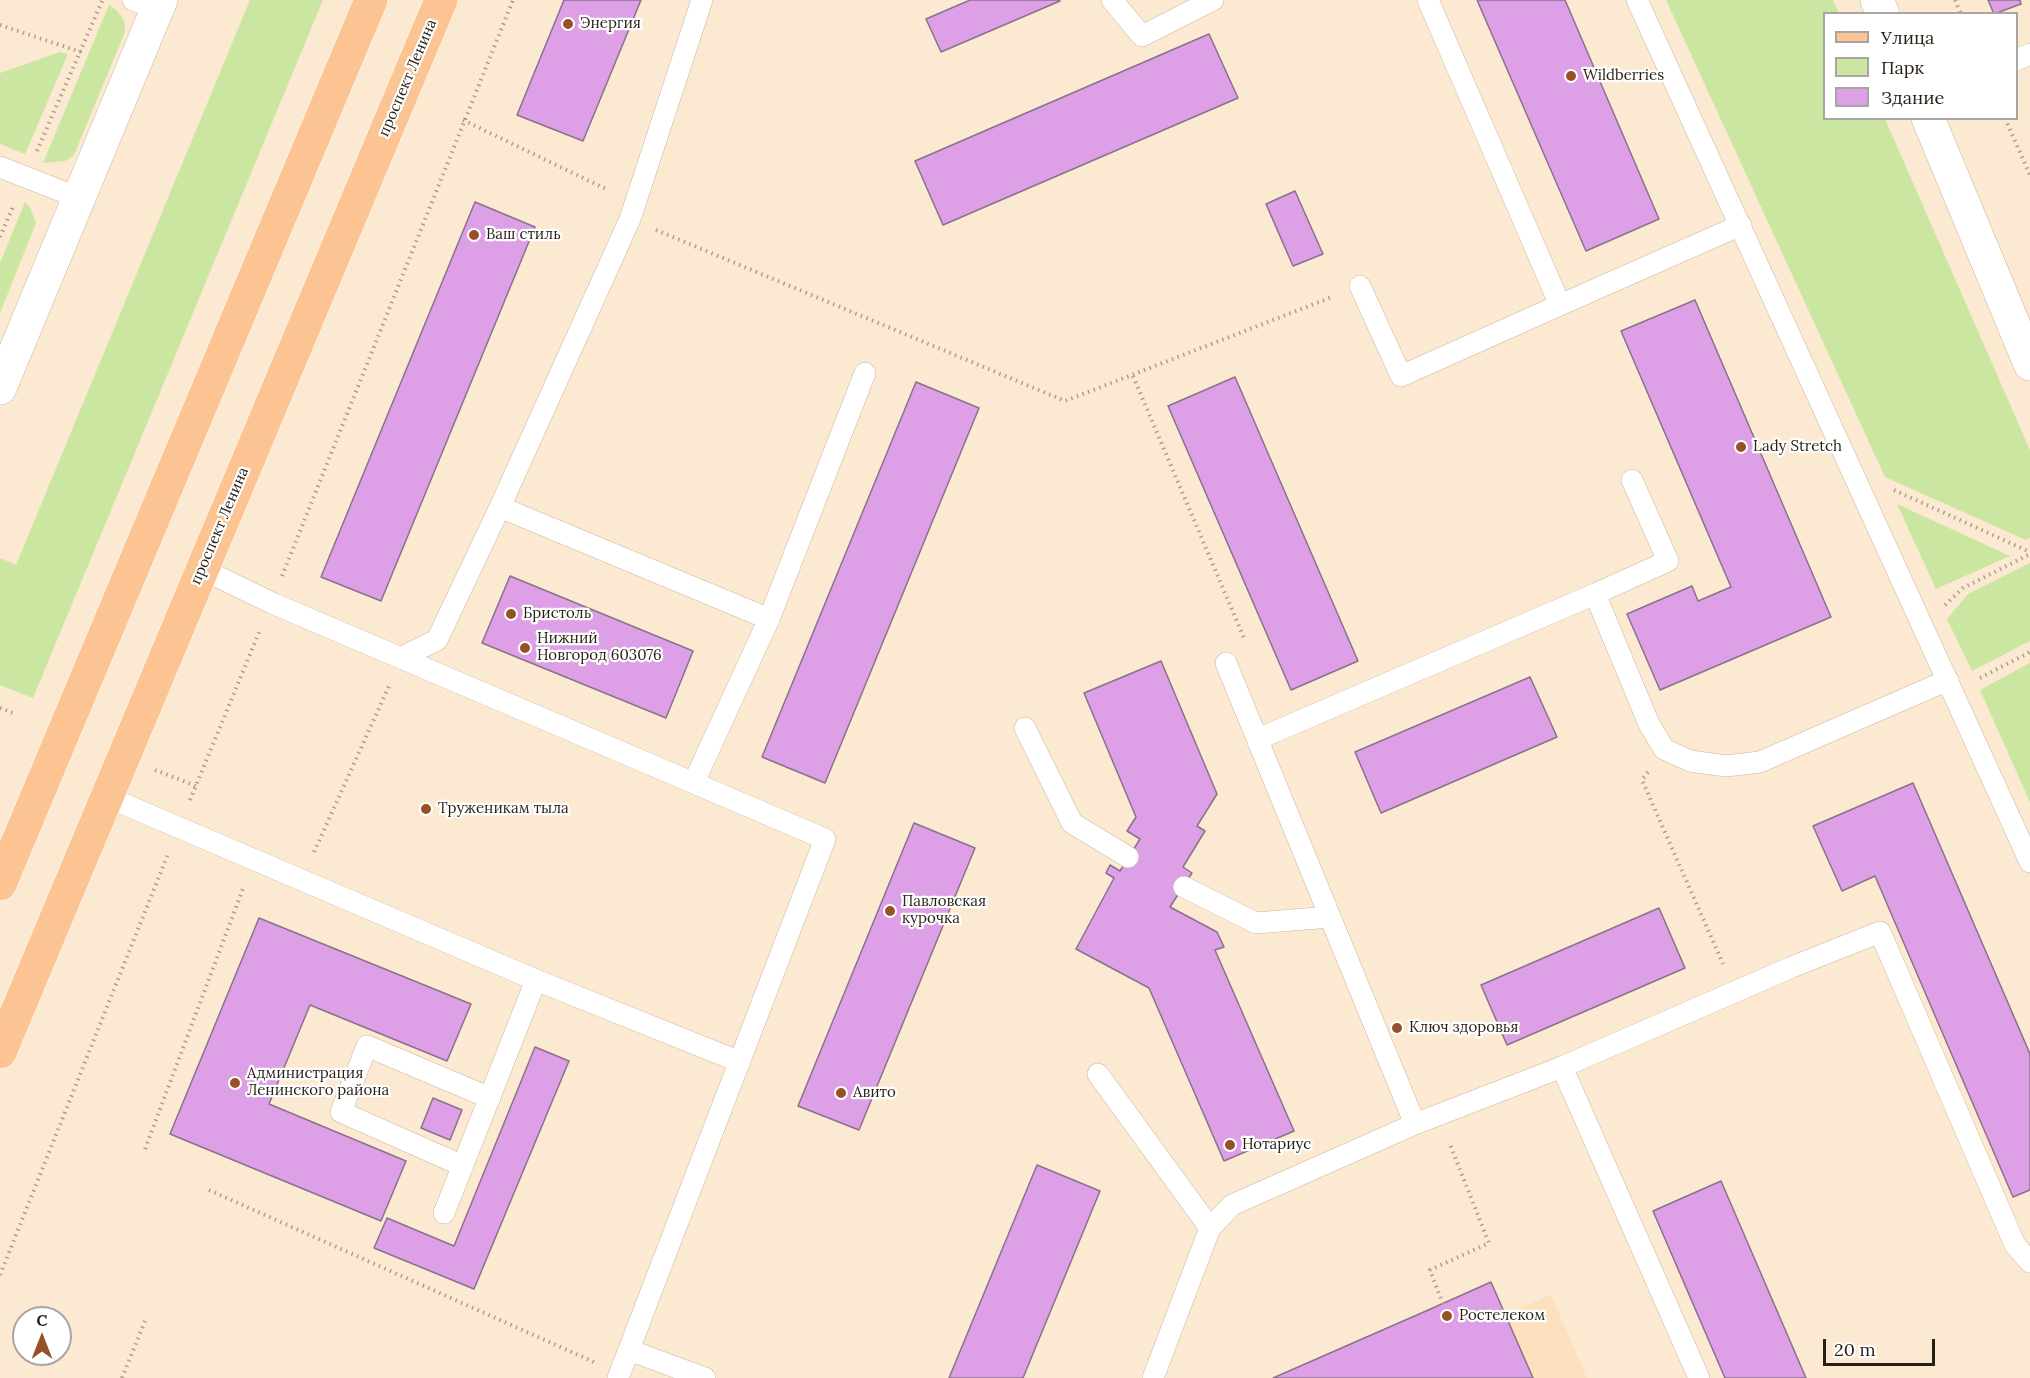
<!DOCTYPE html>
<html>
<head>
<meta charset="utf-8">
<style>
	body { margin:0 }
	#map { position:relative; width:2030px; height:1378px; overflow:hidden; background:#fce9d2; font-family:Lora,serif }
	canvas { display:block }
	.legend { position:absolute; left:1823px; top:12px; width:195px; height:108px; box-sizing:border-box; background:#fff; border:2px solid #a9a5a1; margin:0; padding:8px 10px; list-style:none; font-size:18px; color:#281f15 }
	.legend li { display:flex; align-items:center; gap:12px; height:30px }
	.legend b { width:30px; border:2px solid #a9a5a1 }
	.north { position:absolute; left:12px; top:1306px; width:60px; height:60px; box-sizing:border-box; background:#fff; border:2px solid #a9a5a1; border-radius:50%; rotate:0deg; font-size:16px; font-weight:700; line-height:24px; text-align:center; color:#281f15 }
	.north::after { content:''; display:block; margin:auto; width:21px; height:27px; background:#965126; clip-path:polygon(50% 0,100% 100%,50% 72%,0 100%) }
	.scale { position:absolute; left:1823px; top:1339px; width:112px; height:27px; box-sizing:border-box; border:3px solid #281f15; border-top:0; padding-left:8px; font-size:18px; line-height:21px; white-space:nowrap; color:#281f15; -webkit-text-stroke:4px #fff; paint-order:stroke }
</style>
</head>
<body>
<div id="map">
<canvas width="2030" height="1378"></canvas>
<ul class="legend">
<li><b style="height:8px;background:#fbc492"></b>Улица</li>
<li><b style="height:16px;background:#cae6a0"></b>Парк</li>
<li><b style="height:16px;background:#dda0e6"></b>Здание</li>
</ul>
<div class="north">С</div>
<div class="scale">20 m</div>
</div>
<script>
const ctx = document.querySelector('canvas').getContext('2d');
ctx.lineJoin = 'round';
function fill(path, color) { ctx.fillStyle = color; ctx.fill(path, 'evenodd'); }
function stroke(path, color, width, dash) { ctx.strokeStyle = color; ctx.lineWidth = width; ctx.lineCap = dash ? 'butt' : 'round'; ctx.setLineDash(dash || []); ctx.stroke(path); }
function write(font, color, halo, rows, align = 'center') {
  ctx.font = font + ' Lora,serif'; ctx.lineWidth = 4.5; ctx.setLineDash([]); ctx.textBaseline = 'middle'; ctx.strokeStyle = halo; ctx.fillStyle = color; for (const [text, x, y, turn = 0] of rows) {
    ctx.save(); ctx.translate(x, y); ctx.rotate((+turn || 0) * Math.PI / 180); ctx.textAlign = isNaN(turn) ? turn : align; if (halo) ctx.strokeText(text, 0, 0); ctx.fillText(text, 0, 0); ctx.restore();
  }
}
fill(new Path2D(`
	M1491,1282l14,32 46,-19 36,83h-314z`), '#fde0bd');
fill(new Path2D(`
	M250,0h73l-290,698 -33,-13v-127l16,7z
	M1666,0h167l6,13 -15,1v104l61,1 145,331v88l-4,2 -141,-63z
	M109,5c11,7 17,14 16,27l-51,123 -9,6 -22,2z
	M60,52l8,2 -43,100 -25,-10v-71z
	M25,202l5,5 6,16 -36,90v-50z
	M1897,504l113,52 -74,33z
	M2030,563v78l-58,30 -25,-52 21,-25z
	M2030,663v139l-50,-112z`), '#cae6a0');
const building = new Path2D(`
	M564,0h77l-58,141 -66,-26z
	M970,0h89l1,1 -119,51 -15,-33z
	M1477,0h88l94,219 -73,32z
	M1988,0h32l1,4 -27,10z
	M1209,34l29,64 -295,127 -28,-64z
	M1295,191l28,63 -30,12 -27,-62z
	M475,202l60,25 -154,374 -60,-24z
	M1695,300l136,317 -171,73 -33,-76 65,-28 6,15 33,-14 -110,-256z
	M1235,377l123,284 -67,29 -123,-284z
	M916,382l63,26 -154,375 -63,-26z
	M510,576l183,75 -27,67 -184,-75z
	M1161,661l56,133 -20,32 8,5 -22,36 9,6 -22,34 47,25 7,15 -9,3 79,181 -70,30 -75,-173 -73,-39 38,-71 -8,-5 4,-8 10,6 20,-32 -13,-8 9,-14 -52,-124z
	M1530,677l27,60 -176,76 -26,-61z
	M1913,783l117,271v136l-17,7 -138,-321 -33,15 -29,-65z
	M914,823l61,25 -116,282 -61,-24z
	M1659,908l26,60 -178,77 -26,-60z
	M259,918l212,86 -24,57 -137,-56 -41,99 137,57 -25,60 -211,-87z
	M535,1047l34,14 -95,228 -100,-41 13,-30 67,28z
	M433,1098l29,12 -12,30 -29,-12z
	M1037,1165l63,26 -77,187h-74z
	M1721,1181l85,197h-81l-72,-167z
	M1491,1282l42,96h-260l153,-67z`);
fill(building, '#dda0e6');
stroke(building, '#88728b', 1.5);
const service = new Path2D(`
	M133,0l25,9
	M1112,0l30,36 71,-36
	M1428,0l132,305 181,-80
	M1637,0l393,862
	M2016,60l14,-6
	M0,167l79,31
	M1360,286l41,90 159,-71
	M1632,480l36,81 -73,33 54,130 15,25 26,12 36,5 34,-4 188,-82
	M202,569l70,34 553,236 -207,539
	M769,619l96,-246
	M402,657l35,-17 63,-133
	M1226,663l189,461
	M1025,728l47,95 56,34
	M1258,739l337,-145
	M694,782l75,-163 -269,-112 130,-288 72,-219
	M105,796l431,184 204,82
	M1184,887l72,36 74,-6
	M1562,1067l230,-100 88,-35 135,313 15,17
	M1098,1074l112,154
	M463,1166l-122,-54 26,-66 123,52
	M444,1213l92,-233
	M629,1350l76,28
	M1153,1378l57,-150 22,-23 183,-81 147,-57 137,311`);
const minor = new Path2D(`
	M0,388l161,-388`);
const tertiary = new Path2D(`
	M1877,0l6,14
	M1928,118l102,246`);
const primary = new Path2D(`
	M0,884l371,-884
	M0,1052l441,-1052`);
stroke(service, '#ccb69a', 22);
stroke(minor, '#ccb69a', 34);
stroke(tertiary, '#ccb69a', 34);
stroke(primary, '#fff', 34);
stroke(new Path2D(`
	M1955,0l6,14
	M0,25l81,27
	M2005,118l25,57
	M463,120l145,70
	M37,151l65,-150
	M656,230l409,171 267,-104
	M0,237l14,-33
	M1133,376l111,262
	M1894,490l136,62
	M282,576l231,-576
	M1945,605l18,-17 67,-34
	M1980,678l50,-26
	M0,708l13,5
	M155,770l41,16
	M1648,772l-6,8 81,184
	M190,800l70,-170
	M314,852l76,-168
	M145,1149l99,-263
	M209,1190l385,172
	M0,1275l168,-421
	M1443,1304l-13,-34 59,-27 -40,-101
	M122,1378l23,-57`), '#ae9e8c', 4, [1.5, 4.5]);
stroke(service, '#fff', 21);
stroke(minor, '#fff', 33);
stroke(tertiary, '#fff', 33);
stroke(primary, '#fbc492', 33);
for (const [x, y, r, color] of [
	[568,24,6,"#965126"],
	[1571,76,6,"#965126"],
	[474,235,6,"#965126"],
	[1741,447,6,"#965126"],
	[511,614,6,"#965126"],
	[525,648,6,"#965126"],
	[426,809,6,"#965126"],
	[890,911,6,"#965126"],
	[1397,1028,6,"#965126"],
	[235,1083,6,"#965126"],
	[841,1093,6,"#965126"],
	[1230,1145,6,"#965126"],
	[1447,1316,6,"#965126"]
]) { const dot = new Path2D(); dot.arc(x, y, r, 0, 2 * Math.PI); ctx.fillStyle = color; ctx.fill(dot); stroke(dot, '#fff', 2); }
write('15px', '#281f15', '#fff', [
	["Энергия",580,24],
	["Wildberries",1583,76],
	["Ваш стиль",486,235],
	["Lady Stretch",1753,447],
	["Бристоль",523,614],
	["Нижний",537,639],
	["Новгород 603076",537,656],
	["Труженикам тыла",438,809],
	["Павловская",902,902],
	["курочка",902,919],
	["Ключ здоровья",1409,1028],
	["Администрация",247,1074],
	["Ленинского района",247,1091],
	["Авито",853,1093],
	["Нотариус",1242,1145],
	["Ростелеком",1459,1316]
], 'left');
write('15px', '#281f15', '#fff', [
	["проспект Ленина",408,78,-67],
	["проспект Ленина",220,526,-67]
]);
</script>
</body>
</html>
